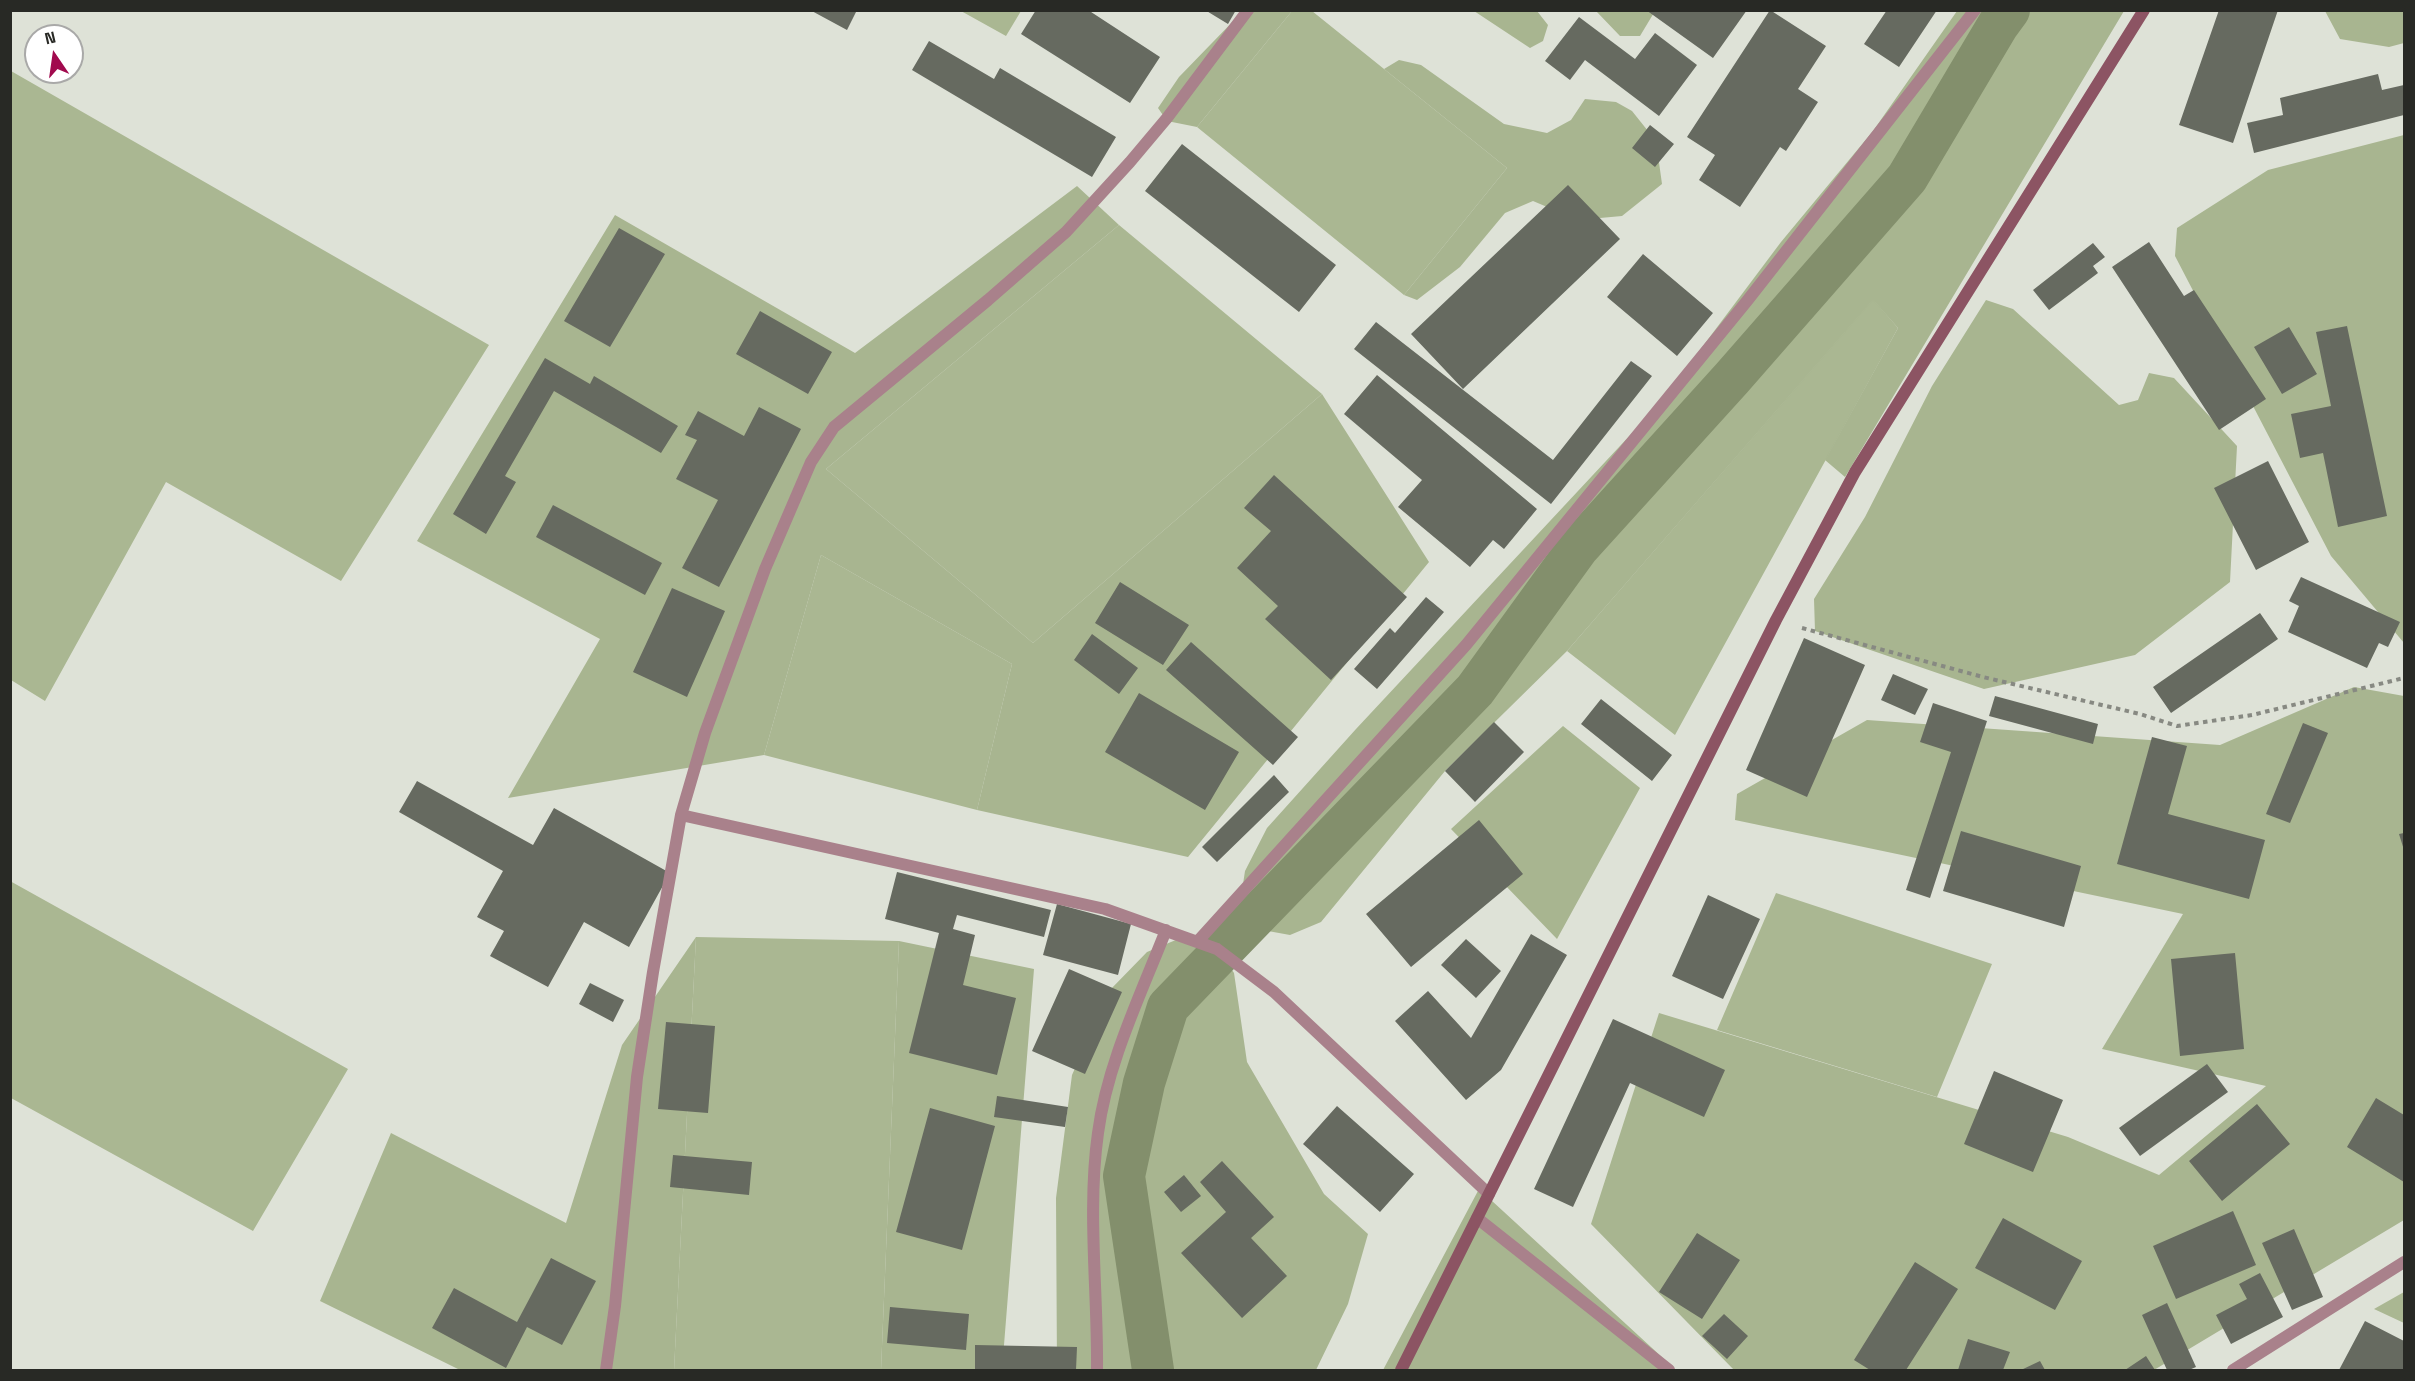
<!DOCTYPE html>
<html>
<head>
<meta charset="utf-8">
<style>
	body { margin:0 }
	#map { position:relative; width:2415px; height:1381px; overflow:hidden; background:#dee2d7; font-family:"Space Grotesk",sans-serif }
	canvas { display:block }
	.frame { position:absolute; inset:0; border:12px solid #282925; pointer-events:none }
	.north { position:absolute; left:24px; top:24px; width:60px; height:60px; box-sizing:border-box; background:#fff; border:2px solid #a9a9a8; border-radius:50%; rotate:347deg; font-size:16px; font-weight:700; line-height:24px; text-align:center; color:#282925 }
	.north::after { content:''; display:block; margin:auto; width:21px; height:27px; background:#a10a4e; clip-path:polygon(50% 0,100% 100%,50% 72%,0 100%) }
</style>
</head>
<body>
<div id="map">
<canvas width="2415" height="1381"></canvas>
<div class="frame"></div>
<div class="north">N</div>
</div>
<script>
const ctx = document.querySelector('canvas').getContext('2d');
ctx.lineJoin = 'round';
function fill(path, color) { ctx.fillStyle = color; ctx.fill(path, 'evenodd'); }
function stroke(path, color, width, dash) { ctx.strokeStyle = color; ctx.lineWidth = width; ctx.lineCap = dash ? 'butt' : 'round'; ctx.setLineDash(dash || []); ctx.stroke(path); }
fill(new Path2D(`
	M961,11h60l-15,25z
	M1292,11h20l195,157 -103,127 -207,-168z
	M11,71l478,274 -148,236 -175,-99 -121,219 -34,-21z
	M1119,225l203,169 -289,249 -207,-174z
	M1873,299l25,29 -223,407 -108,-84z
	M821,555l191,109 -35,146 -213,-55z
	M10,881l338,188 -95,162 -242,-133z
	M1776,893l216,71 -55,133 -220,-67z
	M696,937l203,4 -18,429h-207z
	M2404,1292v31l-30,-14z`), '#aab792');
fill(new Path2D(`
	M1243,11h49l-95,116 -30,-6 -9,-13 21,-31z
	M1474,11h63l11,14 -5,16 -13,7z
	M1596,11h59l-15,25h-20z
	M1957,11h167l-279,466 -20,-17 73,-132 -25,-28 -306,351 -122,120 -124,151 -31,13 -22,-4 -13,-6 -15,-21 5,-33 22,-43 89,-99 305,-327 120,-160 92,-111z
	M2325,11h79v32l-15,4 -49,-8z
	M1399,60l22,5 83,59 43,9 24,-13 14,-21 31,3 16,9 24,30 6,43 -40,32 -44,4 -45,-19 -28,12 -45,54 -43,33 -13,-5 103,-127 -123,-99z
	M2404,135v508l-73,-87 -156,-300 2,-28 91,-58z
	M1077,186l42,39 -293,244 207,174 289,-249 107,168 -241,295 -211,-47 35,-146 -191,-109 -57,200 -256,43 92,-159 -183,-98 198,-326 240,138z
	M1986,300l27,9 106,96 19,-5 11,-27 25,5 63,68 -7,136 -95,73 -151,34 -169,-58 -1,-32 51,-82 67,-131z
	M2354,687l50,9v524l-250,150h-420l-143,-146 68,-211 409,124 91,38 107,-89 -164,-37 81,-135 -448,-94 2,-26 130,-74 353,25z
	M1563,726l77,62 -83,151 -106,-110z
	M1208,935l26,38 13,89 77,132 44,40 -20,70 -32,66h-259l-1,-172 16,-123 38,-85 37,-38 36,-15z
	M696,937l-22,433h-214l-140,-69 71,-168 175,90 56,-178z
	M899,941l135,28 -32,401h-121z
	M1479,1189l197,181h-293z`), '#a8b590');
stroke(new Path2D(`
	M1153,1370l-29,-194 20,-93 24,-76 307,-317 103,-142 154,-170 175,-200 91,-153 11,-15`), '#838f6c', 42);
fill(new Path2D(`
	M810,10h47l-10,20z
	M1036,10h52l72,47 -30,46 -109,-69z
	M1205,10h31l-8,14z
	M1646,10h101l-34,48z
	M1770,10l56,36 -28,43 20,13 -32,49 -6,-4 -40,60 -41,-27 16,-25 -28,-18z
	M1887,10h50l-38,57 -35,-23z
	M2219,10h59l-45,133 -54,-18z
	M1579,17l56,42 20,-26 42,32 -38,51 -74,-56 -15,20 -25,-19z
	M929,41l65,38 6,-11 116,69 -24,40 -180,-107z
	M2378,74l4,16 22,-5v30l-150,38 -7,-30 36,-8 -3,-17z
	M1650,125l24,19 -19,23 -23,-19z
	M1182,144l154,121 -37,47 -154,-121z
	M1568,185l52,54 -157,150 -52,-55z
	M619,228l46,26 -55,93 -46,-26z
	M2149,242l35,54 10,-6 72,109 -47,31 -107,-163z
	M2093,243l12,14 -12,9 5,7 -49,37 -16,-20z
	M1643,254l70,59 -36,43 -70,-59z
	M760,311l72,41 -24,42 -72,-40z
	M1376,322l177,138 78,-99 21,15 -101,128 -197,-155z
	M2347,326l40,190 -49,11 -15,-74 -23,5 -9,-44 40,-8 -15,-74z
	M2289,327l28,47 -35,20 -28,-47z
	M545,358l45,26 4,-8 84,50 -17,27 -107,-62 -49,85 11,6 -30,52 -33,-20z
	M1377,375l160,134 -33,40 -11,-9 -23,27 -72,-60 24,-27 -78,-66z
	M759,407l42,22 -82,158 -37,-19 36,-68 -42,-21 21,-39 -12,-5 13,-24 46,25z
	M2268,461l41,81 -53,28 -42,-82z
	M1274,475l133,122 -76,83 -66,-61 13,-13 -41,-38 34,-37 -27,-23z
	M553,505l109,58 -17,32 -109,-58z
	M2301,577l99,45 -12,25 -9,-4 -12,25 -79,-36 11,-26 -10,-5z
	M1120,582l69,43 -26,40 -68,-42z
	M672,588l53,23 -38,86 -54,-25z
	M1426,597l18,15 -67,77 -23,-20 36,-41 5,5z
	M2260,613l18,26 -107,74 -18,-26z
	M1092,634l46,34 -19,26 -45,-34z
	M1804,638l61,27 -58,132 -61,-27z
	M1191,642l107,95 -25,28 -107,-95z
	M1893,674l35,15 -13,26 -34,-15z
	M1139,693l100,59 -34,58 -100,-58z
	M1995,696l103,28 -5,20 -104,-28z
	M1601,699l71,56 -20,26 -71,-57z
	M1933,703l54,18 -57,177 -24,-8 45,-138 -31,-10z
	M1494,722l30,30 -49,50 -30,-31z
	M2303,723l25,10 -38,90 -24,-9z
	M2152,737l35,9 -19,68 97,26 -16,59 -132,-35z
	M1274,775l15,17 -72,70 -15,-15z
	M417,781l116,64 21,-37 116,65 -41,74 -45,-25 -36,65 -58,-31 14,-25 -27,-14 26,-46 -104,-59z
	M1479,820l44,54 -112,93 -45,-53z
	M1961,831l120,35 -17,61 -121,-36z
	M2404,833v17l-5,-16z
	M897,872l154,38 -7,27 -87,-22 -4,14 22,6 -12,50 53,13 -19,77 -88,-22 30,-120 -54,-14z
	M1708,895l52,24 -37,80 -51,-23z
	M1057,904l74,20 -13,51 -75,-20z
	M1531,934l36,21 -66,115 -35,30 -71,-79 33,-30 43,47z
	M1466,939l35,32 -25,27 -35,-33z
	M2235,953l9,96 -64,7 -9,-97z
	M1069,969l53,23 -37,82 -53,-23z
	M590,983l34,17 -11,22 -34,-18z
	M1613,1019l112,51 -21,47 -74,-34 -57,124 -39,-18z
	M666,1022l49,4 -7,87 -50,-4z
	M2207,1064l21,28 -88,64 -21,-28z
	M1994,1071l69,29 -30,72 -69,-28z
	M997,1096l71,11 -3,20 -71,-10z
	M2376,1098l28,17v67l-57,-35z
	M2257,1104l33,40 -68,57 -33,-40z
	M1337,1106l77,68 -34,38 -77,-68z
	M930,1108l65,18 -33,124 -66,-18z
	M673,1155l79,7 -3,33 -79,-8z
	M1222,1161l52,56 -23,21 36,38 -45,42 -61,-65 45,-41 -26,-30z
	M1184,1175l17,21 -20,16 -17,-20z
	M2233,1211l23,54 -80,34 -23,-53z
	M2003,1218l79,43 -27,49 -80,-42z
	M2294,1229l29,68 -31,13 -30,-67z
	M1697,1233l43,27 -38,59 -43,-27z
	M551,1258l45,23 -34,64 -35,-18 -21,41 -74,-40 22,-40 63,34z
	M1915,1262l43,27 -52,81h-36l-16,-10z
	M2260,1273l23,44 -52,27 -15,-29 31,-16 -8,-15z
	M2167,1303l29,64 -7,3h-22l-25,-55z
	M890,1307l79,7 -3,36 -79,-7z
	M1724,1314l24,22 -21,23 -25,-23z
	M2365,1321l39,20v29h-65z
	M1968,1339l42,13 -7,18h-45z
	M975,1345l102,2 -1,23h-101z
	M2146,1356l9,14h-30z
	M2040,1361l5,9h-24z`), '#666a60');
stroke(new Path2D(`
	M1802,628l181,49 157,37 37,12 75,-11 152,-37`), '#878982', 4, [4.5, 4.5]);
stroke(new Path2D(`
	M681,815l424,94 112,40 57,43 215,202
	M1198,941l268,-296 281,-344 228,-291
	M1477,1218l192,152
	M606,1370l9,-64 22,-229 16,-105 28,-157 24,-82 60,-164 46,-107 23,-35 154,-127 78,-68 64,-70 37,-44 81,-108
	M1097,1370c1,-77 -10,-160 1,-237 9,-69 43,-139 68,-203
	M2233,1370l171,-108`), '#a9818b', 12);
stroke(new Path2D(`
	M1401,1370l375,-750 79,-148 289,-462`), '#8c5463', 12);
</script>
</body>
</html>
